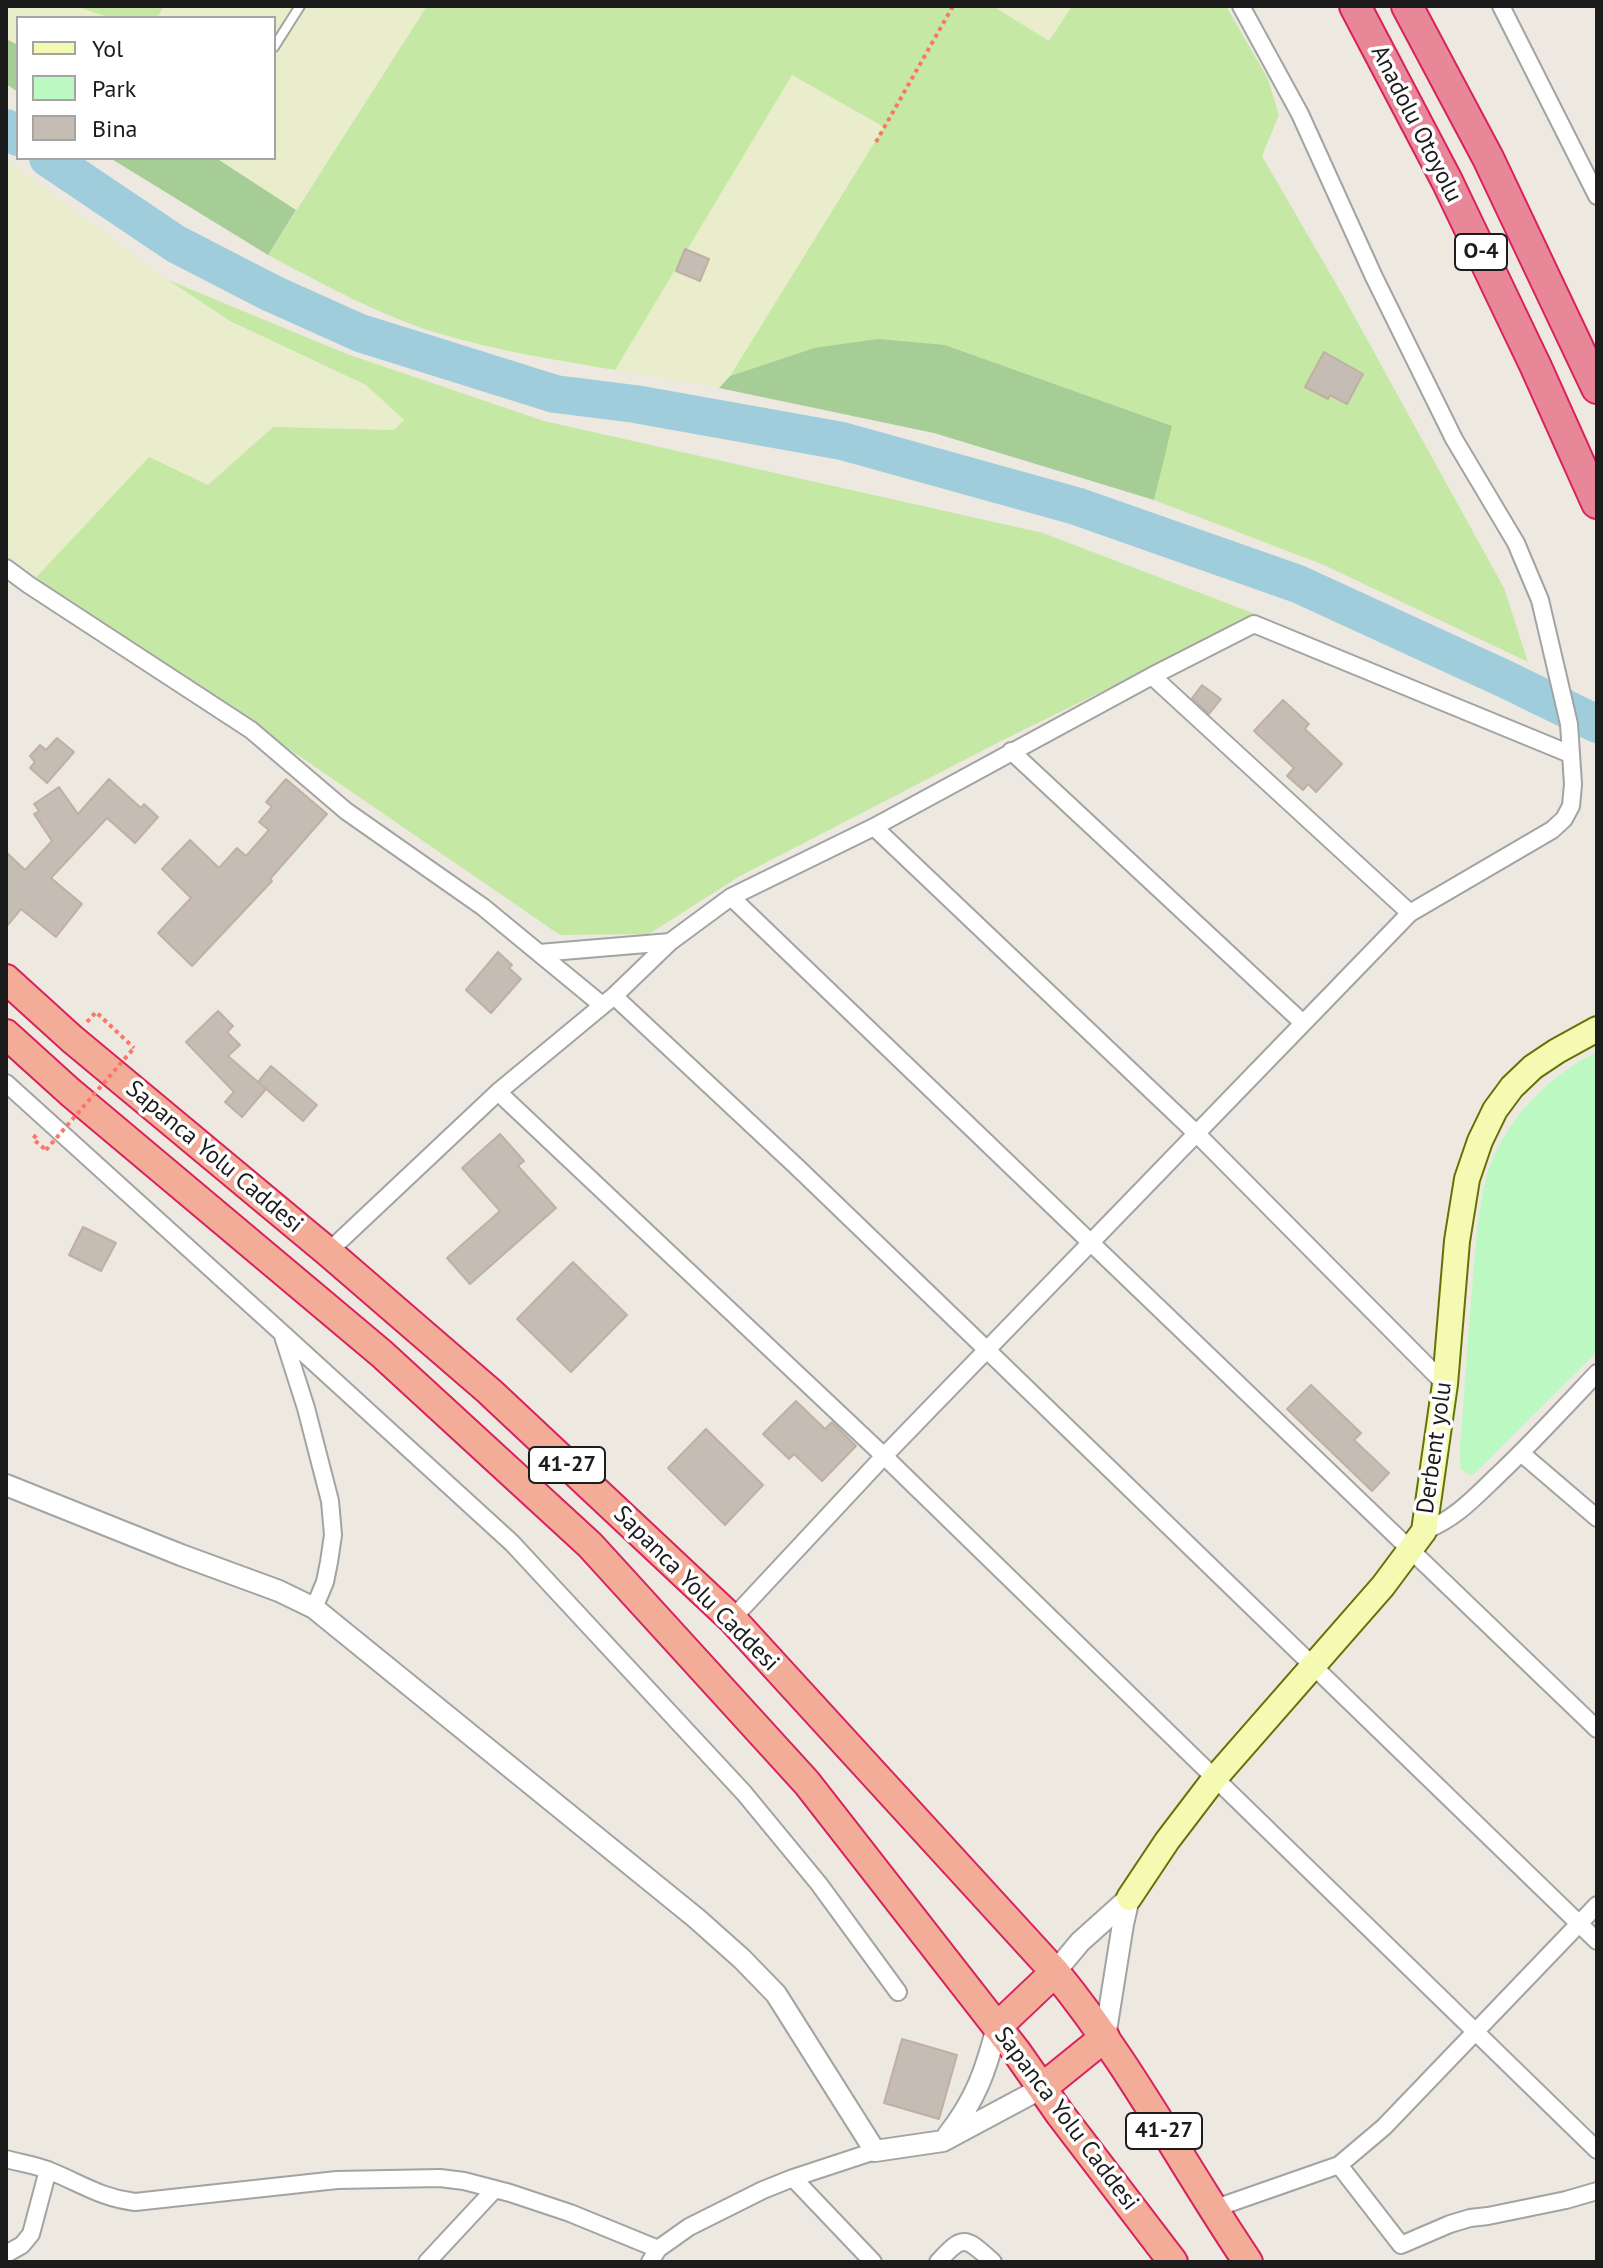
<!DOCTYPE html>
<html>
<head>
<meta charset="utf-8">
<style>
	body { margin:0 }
	#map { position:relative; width:1603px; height:2268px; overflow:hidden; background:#ede9e1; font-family:"PT Sans",sans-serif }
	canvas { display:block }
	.frame { position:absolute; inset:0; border:8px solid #1c1c1c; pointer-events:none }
	.legend { position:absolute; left:16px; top:16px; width:260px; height:144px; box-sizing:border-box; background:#fff; border:2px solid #a4a4a4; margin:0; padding:10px 14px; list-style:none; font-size:24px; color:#1c1c1c }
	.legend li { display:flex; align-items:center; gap:16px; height:40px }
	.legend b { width:40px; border:2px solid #a4a4a4 }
</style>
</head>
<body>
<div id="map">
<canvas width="1603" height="2268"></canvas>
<div class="frame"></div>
<ul class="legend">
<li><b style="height:10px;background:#f5fab3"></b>Yol</li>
<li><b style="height:22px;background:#bcf9c2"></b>Park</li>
<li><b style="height:22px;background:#c5bcb4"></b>Bina</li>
</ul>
</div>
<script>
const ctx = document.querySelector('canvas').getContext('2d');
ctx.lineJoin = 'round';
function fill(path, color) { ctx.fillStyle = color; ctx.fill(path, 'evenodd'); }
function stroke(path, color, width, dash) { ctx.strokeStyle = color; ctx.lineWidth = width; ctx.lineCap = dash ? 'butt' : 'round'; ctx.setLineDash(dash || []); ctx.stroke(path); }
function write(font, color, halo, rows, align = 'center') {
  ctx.font = font + ' "PT Sans",sans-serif'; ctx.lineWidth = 7; ctx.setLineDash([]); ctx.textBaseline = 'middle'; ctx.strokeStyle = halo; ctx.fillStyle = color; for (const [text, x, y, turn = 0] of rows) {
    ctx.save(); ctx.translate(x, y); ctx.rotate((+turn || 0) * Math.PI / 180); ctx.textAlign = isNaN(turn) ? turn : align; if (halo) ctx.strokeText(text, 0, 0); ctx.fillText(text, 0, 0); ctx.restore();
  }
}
fill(new Path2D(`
	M6,6h69l36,12h-93v27l-12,-6z
	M164,6h263l-131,204 -80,-52h58v-140h-117z
	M993,6h79l-22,35z
	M791,75l94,52 -155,249 -11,12 -104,-18z
	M6,160l162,120 62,41 136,64 39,34 -10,11 -122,-3 -65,58 -179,100 -23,-17z`), '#eaedcb');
fill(new Path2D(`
	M75,6h89l-7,12h-46z
	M427,6h566l56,35 23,-35h154l42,73 11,36 -17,41 80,138 162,294 24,74 -204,-97 -170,-65 17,-74 -226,-81 -131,3 -84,28 154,-249 -92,-52 -177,295c-59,-10 -117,-19 -174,-36 -61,-18 -118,-50 -173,-79z
	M168,280l179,74 197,67 499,112 215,82 -255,125 -263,136 -91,58 -89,1 -284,-195 -25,-10 -222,-145 120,-128 59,28 65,-58 121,3 10,-10 -38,-35 -136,-64z`), '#c5e9a5');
fill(new Path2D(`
	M6,39l12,6v47l-12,-8z
	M110,158h106l80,52 -28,45z
	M878,339l67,6 227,81 -18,74 -220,-67 -215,-45 11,-12 84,-28z`), '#a5cd95');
fill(new Path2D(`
	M1597,1052v300l-122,121 -6,2 -9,-7v-21c4,-49 7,-98 11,-147 4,-40 5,-83 15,-122 15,-54 61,-102 111,-126z`), '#bcf9c2');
stroke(new Path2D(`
	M6,128l12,9
	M48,158l128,86 95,49 89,40 195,61 80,10 207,37 234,65 222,78 207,95 92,45`), '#a0cddc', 38);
const building = new Path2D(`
	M685,249l24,10 -9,22 -24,-10z
	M1324,352l39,22 -16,30 -17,-9 -2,4 -23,-12z
	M1202,685l19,14 -12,15 -17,-16z
	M1283,700l26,24 -4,5 37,35 -26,28 -8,-8 -5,6 -16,-14 7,-8 -40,-37z
	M57,738l17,14 -27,31 -17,-15 5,-6 -5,-6 10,-11 6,5z
	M109,779l32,29 3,-4 14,13 -23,26 -28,-25 -56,60 31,26 -26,33 -35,-28 -15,18v-75l19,18 27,-29 -18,-27 5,-3 -5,-7 25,-17 19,27z
	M286,779l41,35 -57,65 2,2 -80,85 -34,-33 33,-35 -29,-29 28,-29 29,28 18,-20 9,8 23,-26 -10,-8 13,-15 -6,-5z
	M498,952l14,13 -3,3 12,11 -30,34 -25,-23z
	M218,1011l15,15 -6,6 13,13 -12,11 38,33 -24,28 -17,-15 9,-10 -48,-50z
	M271,1066l46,39 -14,16 -45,-39z
	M500,1134l24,27 -6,5 38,42 -86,76 -23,-26 53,-47 -38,-43z
	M83,1227l33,16 -15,28 -32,-16z
	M573,1262l54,53 -56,57 -54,-53z
	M1311,1385l50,48 -7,7 35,33 -17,18 -85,-82z
	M796,1401l29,28 7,-7 24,24 -34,35 -28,-27 -5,5 -26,-25z
	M706,1429l57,56 -38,40 -57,-57z
	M902,2039l55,16 -18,64 -55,-16z`);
fill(building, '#c5bcb4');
stroke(building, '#bfb0a3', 2);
const service = new Path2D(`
	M274,47l26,-41`);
const minor = new Path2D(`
	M1501,6l96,190
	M6,568l23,17 222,145 95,81 137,96 119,98
	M1152,676l258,237
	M1011,751l292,272
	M874,827l322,306 249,251
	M731,897l866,832
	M539,953l131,-11
	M614,996l183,171 190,183 610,591
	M6,1083l276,250 24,75 24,93 3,34 -4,27 -4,20 -11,26
	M498,1092l386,364 713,694
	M328,1252l170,-160 116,-96 56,-54 61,-45 143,-70 278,-151 102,-52 316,130
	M282,1333l230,210 232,250 75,91 79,108
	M1521,1453l76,65
	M1424,1531c31,-12 49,-32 73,-55 35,-33 67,-68 100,-103
	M732,1619l152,-163 526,-543 142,-83 12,-11 7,-13 2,-22 -4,-60 -29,-124 -24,-57 -62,-104 -80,-162 -74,-163 -59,-108
	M6,2159c14,4 30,6 44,12 30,12 51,27 85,31l202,-22 103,-2 24,3 46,12 60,20 88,36
	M1339,2165l62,80 49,-21 20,-6 18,-2 78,-16 31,-9
	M793,2178l80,84
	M1213,2209l126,-44 45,-38 213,-222
	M6,2254l16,-9 9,-11 17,-64
	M427,2262l68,-73
	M650,2262l8,-13 31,-22 74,-37 30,-12 82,-27
	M938,2262c26,-29 28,-24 55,0`);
const tertiary = new Path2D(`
	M6,1485l175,70 98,36 35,17 382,310 46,41 34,35 99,157 68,-10 99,-53
	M1055,1972l25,-30 49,-44
	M1105,2037l18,-113 6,-26
	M948,2135c28,-36 38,-65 49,-108`);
const secondary = new Path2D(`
	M1129,1898l38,-57 48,-63 168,-192 41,-55 21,-147 12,-143 10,-62 13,-38 15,-31 17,-23 21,-20 24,-16 40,-22`);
const trunk = new Path2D(`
	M6,979l66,60 256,213 161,139 243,228 323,353c74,90 128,194 193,290
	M6,1034l64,58 312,262 208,191 217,238 209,268 44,63 113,148
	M997,2027l58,-55
	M1042,2088l63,-51`);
const motorway = new Path2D(`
	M1355,6l92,175 89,186 61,136
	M1407,6l81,152 109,230`);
stroke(service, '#a3a3a3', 12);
stroke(minor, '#a3a3a3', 20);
stroke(tertiary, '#a3a3a3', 24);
stroke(secondary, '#647204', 28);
stroke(trunk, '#d8225d', 32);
stroke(motorway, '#d8225d', 34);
stroke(new Path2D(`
	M876,142l77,-136
	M87,1022l9,-10 38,36
	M36,1135l-3,4 13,11`), '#fb7765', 4, [4, 4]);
stroke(service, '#fff', 8);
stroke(minor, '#fff', 16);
stroke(tertiary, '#fff', 20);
stroke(secondary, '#f5fab3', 24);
stroke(trunk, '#f2ac97', 28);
stroke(motorway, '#e78797', 30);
stroke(new Path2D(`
	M46,1150l88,-102`), '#fb7765', 4, [4, 4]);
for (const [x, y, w] of [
	[1481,252,52],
	[567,1465,76],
	[1164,2131,76]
]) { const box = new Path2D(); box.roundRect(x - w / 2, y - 18, w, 36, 6); ctx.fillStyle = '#fff'; ctx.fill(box); stroke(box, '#1c1c1c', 2); }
write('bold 22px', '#1c1c1c', null, [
	["O-4",1481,252],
	["41-27",567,1465],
	["41-27",1164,2131]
]);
write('24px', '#1c1c1c', '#fff', [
	["Anadolu Otoyolu",1416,124,63],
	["Sapanca Yolu Caddesi",214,1157,40],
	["Derbent yolu",1435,1448,-82],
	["Sapanca Yolu Caddesi",696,1589,45],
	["Sapanca Yolu Caddesi",1066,2119,53]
]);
</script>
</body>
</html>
